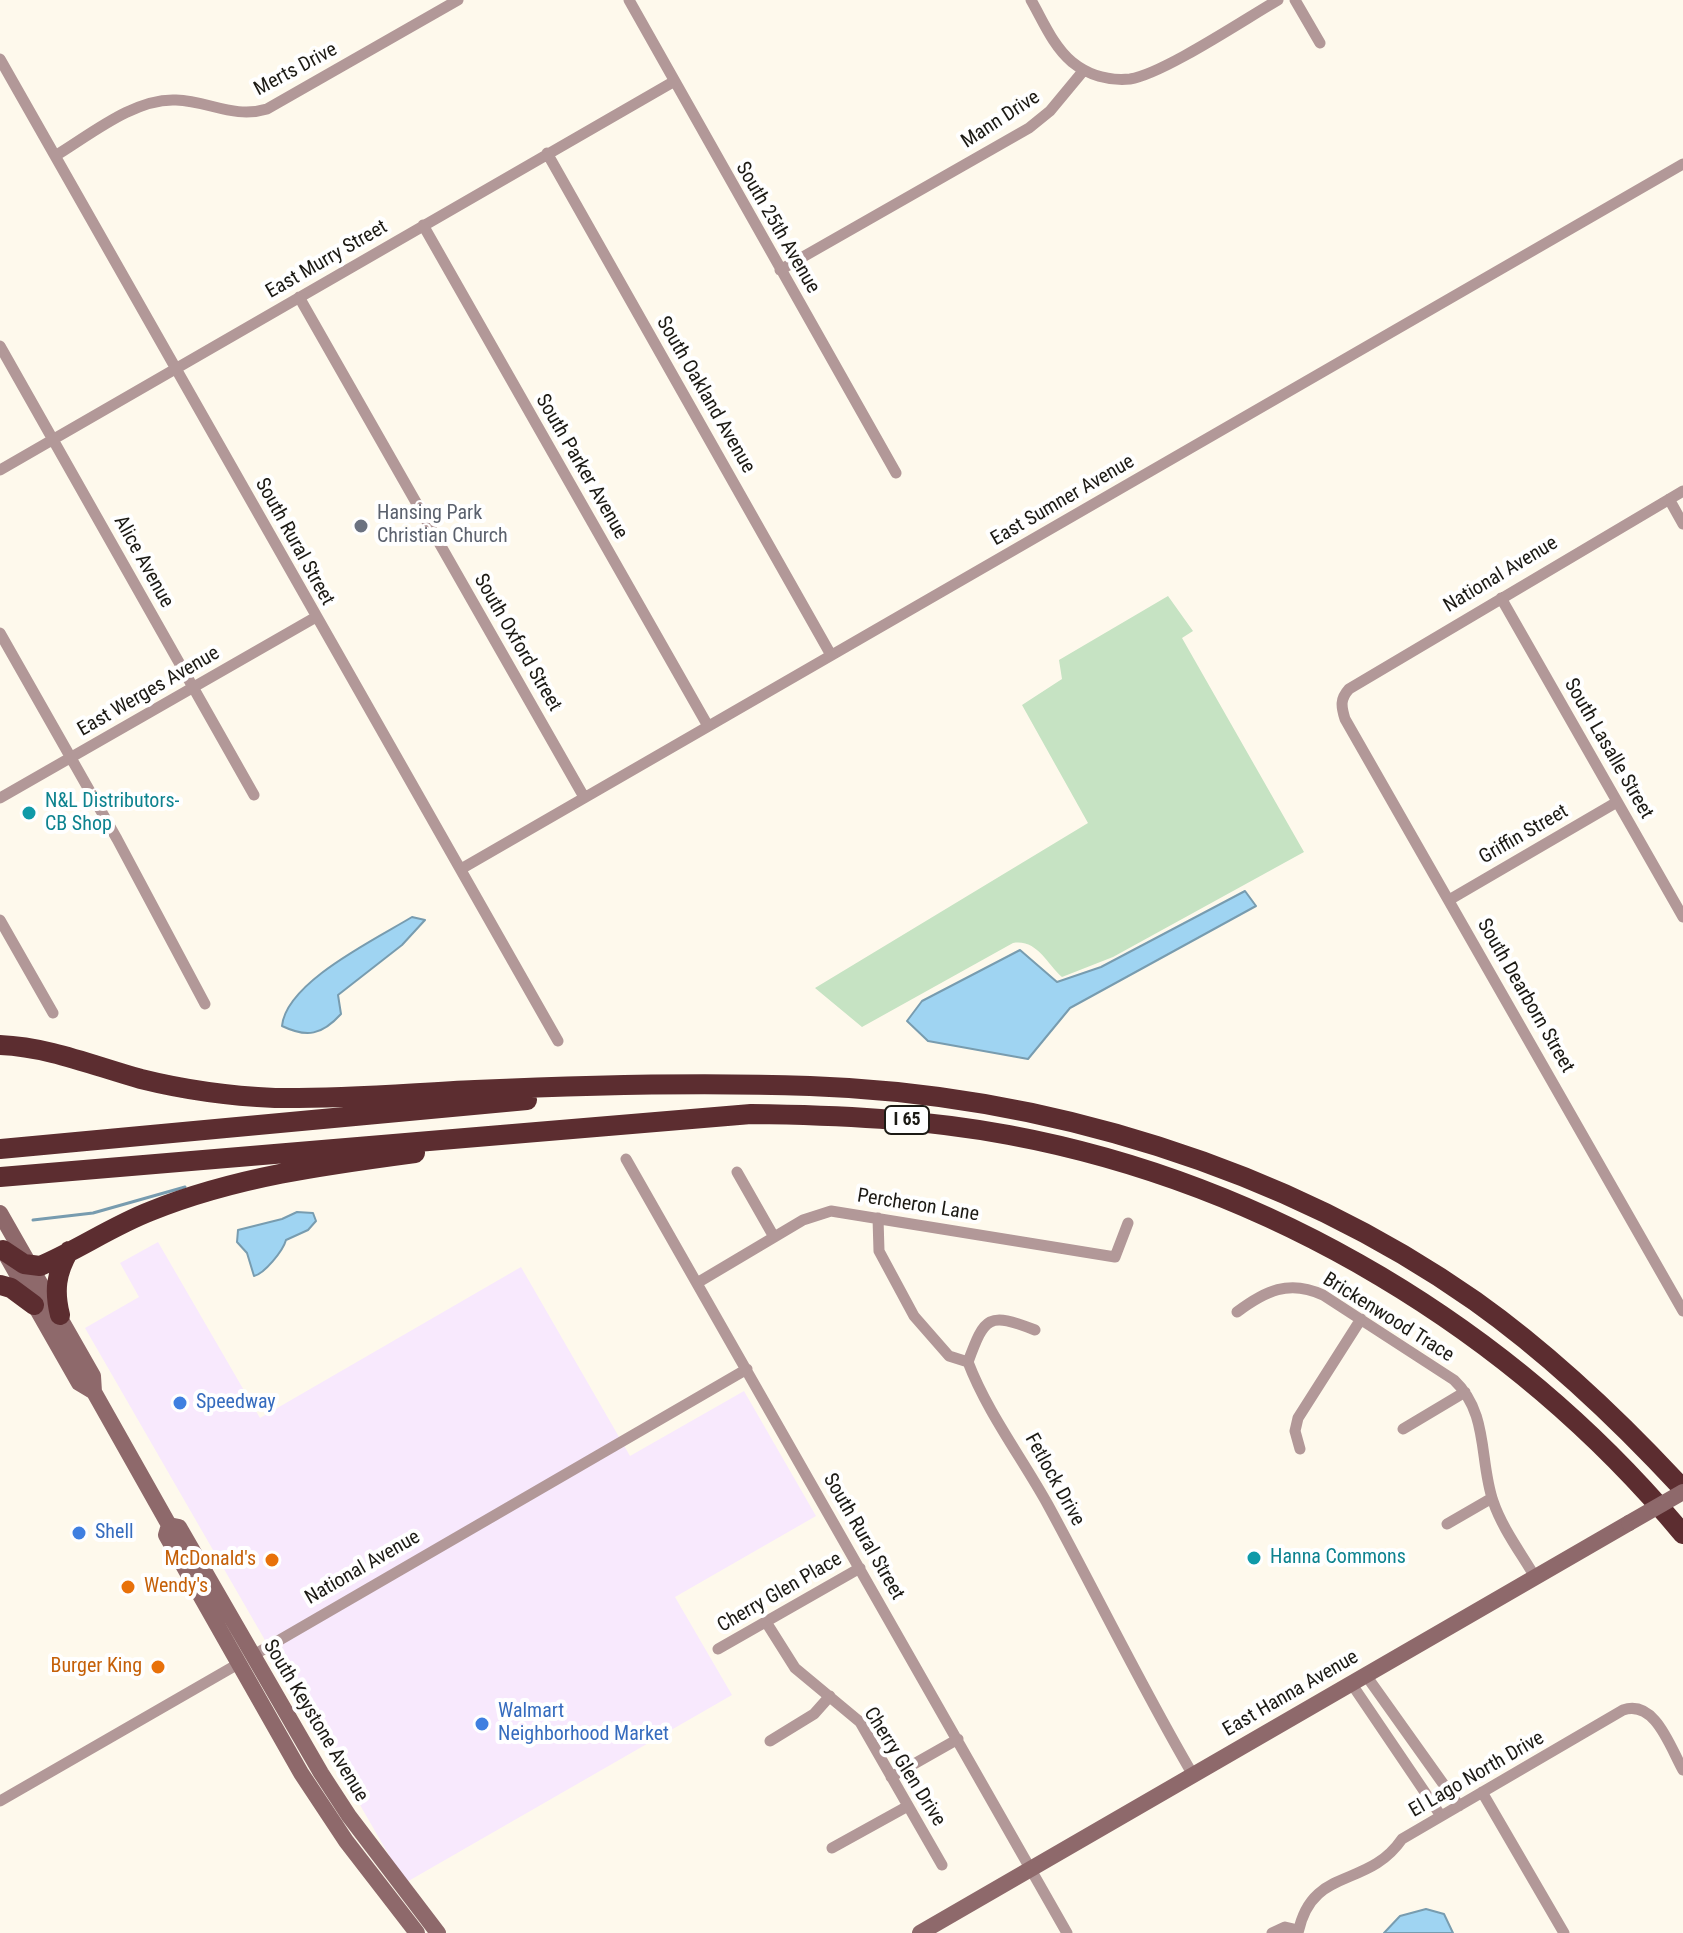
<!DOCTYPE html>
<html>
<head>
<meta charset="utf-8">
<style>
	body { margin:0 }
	canvas { display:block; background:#fef9ec }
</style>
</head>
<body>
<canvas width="1683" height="1933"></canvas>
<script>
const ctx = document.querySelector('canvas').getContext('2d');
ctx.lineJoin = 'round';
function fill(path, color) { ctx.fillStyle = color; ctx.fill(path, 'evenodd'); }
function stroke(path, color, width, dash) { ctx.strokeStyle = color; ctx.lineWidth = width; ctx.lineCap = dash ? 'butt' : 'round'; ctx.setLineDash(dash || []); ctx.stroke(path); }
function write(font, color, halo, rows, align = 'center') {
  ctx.font = font + ' "Roboto Condensed",sans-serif'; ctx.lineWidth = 8; ctx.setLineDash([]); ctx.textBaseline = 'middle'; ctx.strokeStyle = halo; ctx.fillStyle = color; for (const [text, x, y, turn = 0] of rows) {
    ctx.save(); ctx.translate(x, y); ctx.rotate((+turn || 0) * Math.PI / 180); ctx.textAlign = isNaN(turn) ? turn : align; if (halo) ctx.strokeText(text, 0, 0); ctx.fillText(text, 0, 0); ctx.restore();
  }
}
fill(new Path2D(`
	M158,1242l102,176 261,-151 109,189 114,-65 72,125 -141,81 57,98 -327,188 -320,-555 54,-31 -19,-34z`), '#f8e9fd');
fill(new Path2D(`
	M1168,596l25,35 -11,7 122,214 -191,105 -51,20c-16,-14 -25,-38 -49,-34l-151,84 -47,-39 273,-165 -66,-118 40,-26 -3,-19z`), '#c6e3c3');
const water = new Path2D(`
	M1245,891l11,15 -186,102 -42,51 -100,-18 -21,-20 15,-20 98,-51 37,32 44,-15z
	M412,917l13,3 -23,25 -64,50 3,19c-19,21 -34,24 -59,12 4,-44 94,-87 130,-109z
	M297,1212l16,1 3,8 -8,9 -22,10c-3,11 -22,34 -32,36l-7,-23 -10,-11 1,-12 44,-11z
	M1426,1909l18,5 9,19h-69l16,-17z`);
fill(water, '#9fd4f2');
stroke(water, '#789caf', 2);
stroke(new Path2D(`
	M33,1220l60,-7 92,-26`), '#789caf', 3);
stroke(new Path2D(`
	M629,0l267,473
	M1031,0c12,21 22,46 41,62 16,13 37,19 58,17 33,-5 115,-60 148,-79
	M1295,0l25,43
	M0,59l558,982
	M547,153l284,502
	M55,156c35,-21 79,-58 121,-56 33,1 58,19 91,9l191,-109
	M423,225l285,501
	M780,270l249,-142 21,-17 34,-41
	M299,297l285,500
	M0,346l254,449
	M0,470l673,-388
	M1683,491l-334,198c-9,10 -8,17 -4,30l338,592
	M1669,499l14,25
	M1501,598l182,319
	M0,633l117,206 88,165
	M0,798l316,-181
	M461,869l1222,-705
	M1449,900l168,-98
	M0,920l53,93
	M626,1159l441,774
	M737,1172l37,65
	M878,1218l1,33 35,65 35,40 19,6c19,50 54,96 80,143 49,90 93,181 145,270
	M697,1283l106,-63 28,-9 284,46 13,-34
	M1237,1312c28,-21 52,-33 86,-17l131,85c35,33 25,80 39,121 9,27 28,52 42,76
	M968,1362c17,-46 20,-50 67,-32
	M1403,1429l62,-37
	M1300,1449l-5,-18 3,-13 63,-99
	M1447,1524l45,-26
	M766,1622l29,46 65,54 82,143
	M718,1649l142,-81
	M252,1656l495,-287
	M1365,1674l94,132
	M1351,1683l90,133
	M770,1741l44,-27 16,-18
	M891,1777l67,-38
	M1482,1792l82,141
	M0,1801l238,-137
	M832,1848l76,-42
	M1272,1933l13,-6 13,3
	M1298,1933c14,-68 69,-43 104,-94l221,-129c32,-11 47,37 60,60`), '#b29898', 11);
stroke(new Path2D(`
	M0,1213l93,163 1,16 75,133 -3,10 135,238 45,68 71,92
	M5,1253l74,130 15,9
	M169,1525l10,2 142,246 28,43 89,117
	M920,1933l709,-410`), '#8e696b', 16);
stroke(new Path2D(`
	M0,1045c49,2 94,21 141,34 44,11 89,17 134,19 66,1 134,-5 200,-8 110,-5 225,-8 335,-4 232,8 474,81 665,215 76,54 145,120 208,188
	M0,1149l527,-49
	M0,1177l751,-63c87,1 172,5 258,21 262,49 504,195 674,399
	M3,1250l21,14 16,2c38,-16 72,-40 111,-55 84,-34 174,-46 264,-58
	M0,1285l11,3 23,17
	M60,1315c-6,-24 -4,-42 9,-64`), '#5c2d30', 20);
stroke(new Path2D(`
	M1629,1523l54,-31`), '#8e696b', 16);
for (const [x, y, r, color] of [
	[361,526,8,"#6b7280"],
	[29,813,8,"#0f9aa8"],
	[180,1403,8,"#3f7fe0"],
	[79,1533,8,"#3f7fe0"],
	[1254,1558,8,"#0f9aa8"],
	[272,1560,8,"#e8710a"],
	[128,1587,8,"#e8710a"],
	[158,1667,8,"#e8710a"],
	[482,1724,8,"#3f7fe0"]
]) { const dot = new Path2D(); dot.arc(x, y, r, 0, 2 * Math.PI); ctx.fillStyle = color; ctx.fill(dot); stroke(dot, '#fff', 3); }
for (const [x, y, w] of [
	[907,1120,44]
]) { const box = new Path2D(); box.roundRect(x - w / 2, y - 14, w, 28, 6); ctx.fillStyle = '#fff'; ctx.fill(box); stroke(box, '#1c1a14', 2); }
write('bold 18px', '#1c1a14', null, [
	["I 65",907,1120]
]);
write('20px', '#1c1a14', '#fff', [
	["Merts Drive",296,70,-28],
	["Mann Drive",1001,120,-33],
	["South 25th Avenue",777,228,60],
	["East Murry Street",327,260,-30],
	["South Oakland Avenue",705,395,60],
	["South Parker Avenue",581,467,60],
	["East Sumner Avenue",1063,501,-30],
	["South Rural Street",294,542,61],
	["Alice Avenue",143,562,61],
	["National Avenue",1501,575,-31],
	["South Oxford Street",517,643,60],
	["East Werges Avenue",149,692,-30],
	["South Lasalle Street",1608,749,60],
	["Griffin Street",1524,835,-30],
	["South Dearborn Street",1525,996,60],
	["Percheron Lane",918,1206,9],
	["Brickenwood Trace",1388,1318,32],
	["Fetlock Drive",1054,1480,61],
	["South Rural Street",863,1537,60],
	["National Avenue",363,1568,-30],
	["Cherry Glen Place",780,1593,-30],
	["East Hanna Avenue",1291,1694,-30],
	["South Keystone Avenue",315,1721,59],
	["Cherry Glen Drive",904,1767,58],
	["El Lago North Drive",1477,1775,-30]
]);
write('20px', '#5b616d', '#fff', [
	["Hansing Park",377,514],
	["Christian Church",377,537]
], 'left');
write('20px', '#0d838f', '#fff', [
	["N&L Distributors-",45,802],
	["CB Shop",45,825],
	["Hanna Commons",1270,1558]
], 'left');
write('20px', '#366cbe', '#fff', [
	["Speedway",196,1403],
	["Shell",95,1533],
	["Walmart",498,1712],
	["Neighborhood Market",498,1735]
], 'left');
write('20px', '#c56008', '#fff', [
	["McDonald's",256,1560],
	["Wendy's",144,1587,"left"],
	["Burger King",142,1667]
], 'right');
</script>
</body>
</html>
